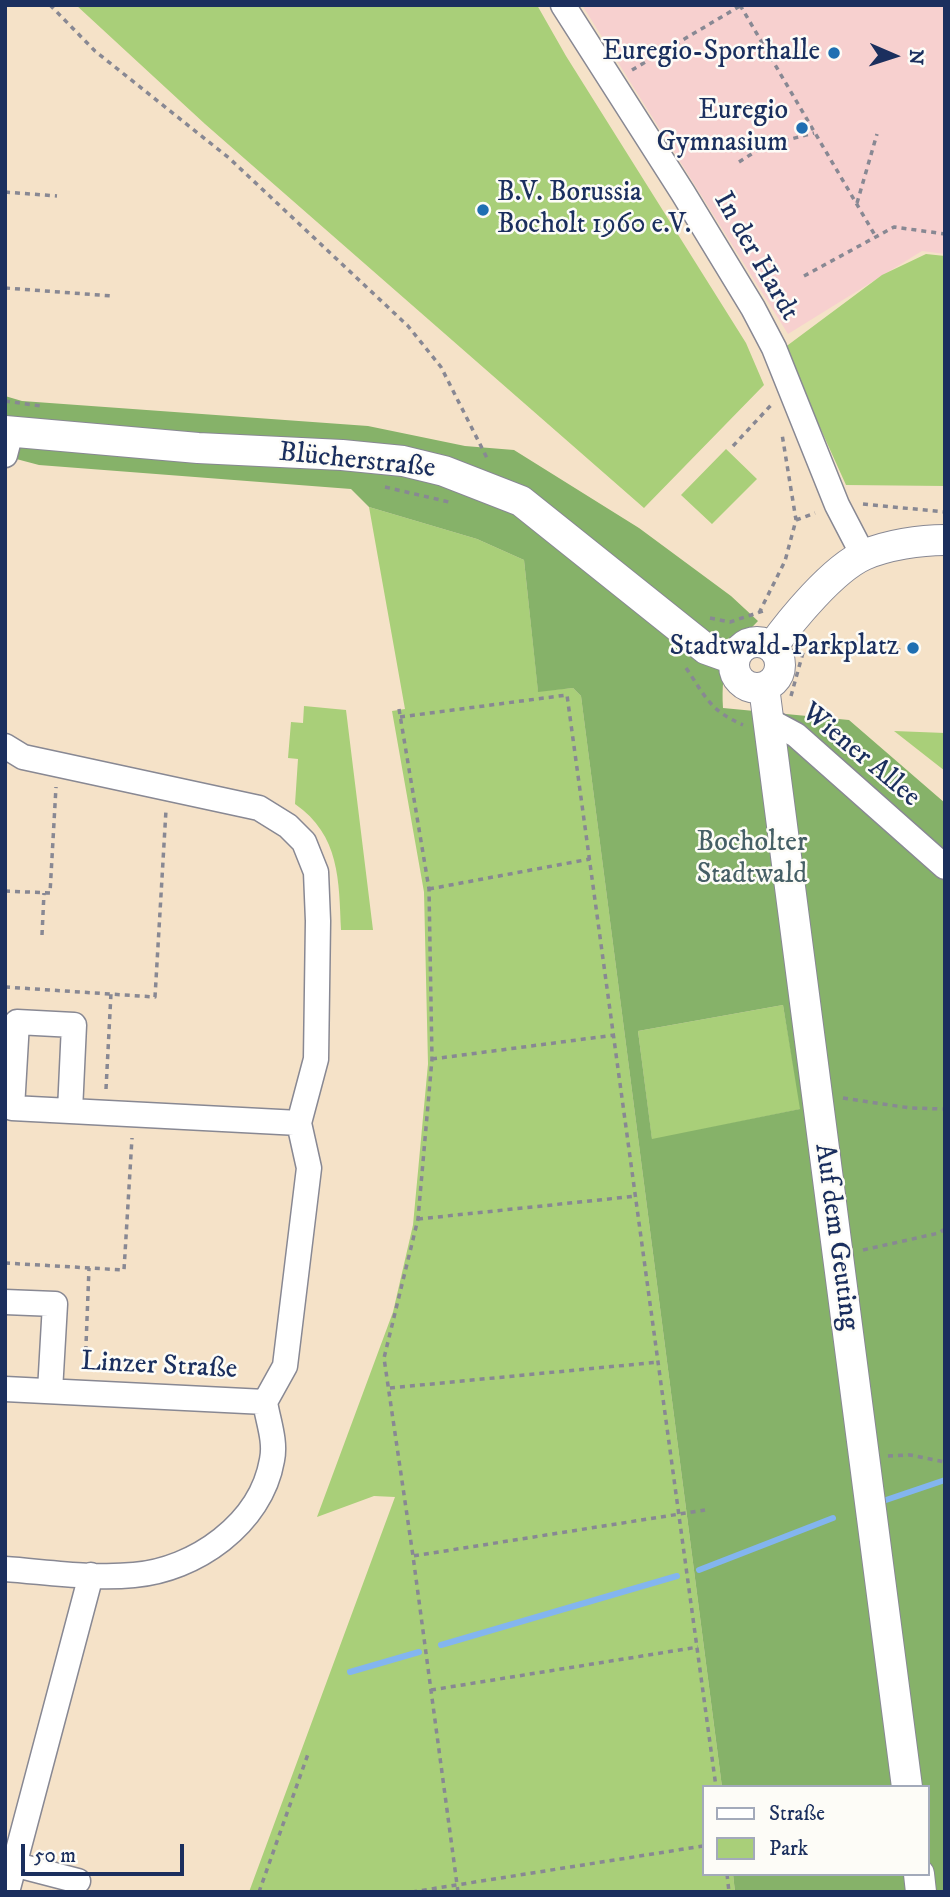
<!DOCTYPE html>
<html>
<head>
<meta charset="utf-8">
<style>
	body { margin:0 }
	#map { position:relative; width:950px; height:1897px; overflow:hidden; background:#f5e2c8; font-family:"IM FELL DW Pica",serif }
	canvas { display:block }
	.frame { position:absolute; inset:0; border:7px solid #1b2f5e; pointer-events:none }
	.legend { position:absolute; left:702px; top:1785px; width:228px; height:91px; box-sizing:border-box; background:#fdfcf7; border:2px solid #a3aaba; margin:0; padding:9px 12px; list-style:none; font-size:21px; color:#1b2f5e }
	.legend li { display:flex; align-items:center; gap:14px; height:35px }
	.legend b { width:35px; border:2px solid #a3aaba }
	.north { position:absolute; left:859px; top:21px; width:70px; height:70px; -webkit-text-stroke:5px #fdfcf7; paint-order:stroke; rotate:93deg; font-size:19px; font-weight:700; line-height:28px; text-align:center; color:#1b2f5e }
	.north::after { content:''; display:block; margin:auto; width:24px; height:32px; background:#1b2f5e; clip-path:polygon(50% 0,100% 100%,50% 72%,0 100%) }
	.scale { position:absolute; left:21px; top:1844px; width:163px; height:32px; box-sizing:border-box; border:4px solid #1b2f5e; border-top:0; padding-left:9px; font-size:21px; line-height:24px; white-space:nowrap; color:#1b2f5e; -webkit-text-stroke:5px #fdfcf7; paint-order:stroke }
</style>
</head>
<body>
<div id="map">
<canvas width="950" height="1897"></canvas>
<div class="frame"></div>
<ul class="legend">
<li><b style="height:9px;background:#fff"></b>Straße</li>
<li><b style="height:19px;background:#a9cf79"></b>Park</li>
</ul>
<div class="north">N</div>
<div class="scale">50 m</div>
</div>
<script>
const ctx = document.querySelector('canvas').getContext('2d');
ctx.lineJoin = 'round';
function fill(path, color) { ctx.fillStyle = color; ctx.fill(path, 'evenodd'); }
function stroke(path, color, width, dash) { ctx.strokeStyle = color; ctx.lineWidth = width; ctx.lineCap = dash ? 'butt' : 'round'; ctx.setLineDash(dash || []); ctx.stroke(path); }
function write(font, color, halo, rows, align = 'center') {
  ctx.font = font + ' "IM FELL DW Pica",serif'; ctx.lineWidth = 5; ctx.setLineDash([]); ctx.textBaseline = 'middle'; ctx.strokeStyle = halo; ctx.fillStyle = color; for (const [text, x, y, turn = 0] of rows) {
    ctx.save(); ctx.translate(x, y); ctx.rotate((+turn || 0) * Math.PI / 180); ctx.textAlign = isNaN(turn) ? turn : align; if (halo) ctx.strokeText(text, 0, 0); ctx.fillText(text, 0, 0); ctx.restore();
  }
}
fill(new Path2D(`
	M582,5h363v249l-23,-3 -134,83z`), '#f7d0cf');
fill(new Path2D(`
	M76,5h461l29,51 180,287 18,42 -120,123 -439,-384z
	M926,254l19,2v230l-99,-1 -62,-137 98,-73z
	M726,449l31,30 -45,45 -31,-29z
	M369,507l108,32 47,21 14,131 35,-3 8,8 141,1091h-19v87h30l2,18h-486l146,-395 -21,-1 -57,21 76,-205 20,-87 15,-161 -4,-172 -32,-181 13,-2z
	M304,706l42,4 27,220h-32c-2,-49 -1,-95 -46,-126l3,-45 -10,-1 3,-36 12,1z
	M894,731l51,2v38z
	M783,1005l18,104 -149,31 -14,-109z`), '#a9cf79');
fill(new Path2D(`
	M5,396l17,5 346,25 97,20 49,4 125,78 92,68 27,25c-30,31 -37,44 -35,87l126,12 96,83v1089h-210l-2,-18h194v-87h-205l-140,-1083 -1,-8 -8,-8 -35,4 -14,-132 -47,-21 -108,-32 -18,-18 -312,-24 -34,-9zM783,1005l17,104 -148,30 -14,-108z`), '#86b269');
stroke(new Path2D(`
	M886,1500l59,-20
	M699,1570l134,-52
	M441,1645l236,-69
	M350,1672l69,-20`), '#83b5ef', 6);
const minor = new Path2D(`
	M563,5l120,188 70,115 21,40 63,157 26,50
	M5,455l6,-23
	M768,720l28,15 149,132
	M5,746l18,11 236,51 29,18 16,16 12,30 2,49 -2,138 -17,64 10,45 -24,198 -20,36c3,19 11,39 7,58 -11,64 -77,110 -138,115 -42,4 -87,-3 -129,-6
	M70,1111l-58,-3 5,-86 57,3 -4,86 229,12
	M5,1302l50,2 -5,87
	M5,1389l260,13
	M5,1862l73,19
	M7,1892l84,-317`);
const tertiary = new Path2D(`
	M5,431l193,17 144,7 61,6 41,10 77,30 185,148 28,10
	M734 665a23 23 0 1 1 46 0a23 23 0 1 1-46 0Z
	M772,647c19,-27 61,-78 92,-92 23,-10 56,-15 81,-15
	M764,687l143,1100
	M919,1874l2,18`);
stroke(minor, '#888893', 27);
stroke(tertiary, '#888893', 32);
stroke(new Path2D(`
	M50,5l45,46 134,107 179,168 33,41 47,93
	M740,5l136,232
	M632,70l108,-64
	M739,162l25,-16 50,-13
	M5,192l52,4
	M857,203l20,-69
	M804,276l90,-49 51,7
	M5,288l107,8
	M5,401l36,5
	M733,446l39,-42
	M385,487l64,15
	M863,504l82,8
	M796,520l19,-7
	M759,613l26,-52 11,-41 -14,-86
	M710,618l20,4 36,-12
	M806,644l72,8 31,-3
	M686,668c20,29 23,42 57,57
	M791,696l13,-47
	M399,709l30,180 3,170 -14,160 -34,139 29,198
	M400,717l167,-22 149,1092
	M429,889l161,-30
	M5,891l45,2 6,-106
	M42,935l2,-42
	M5,987l150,10 11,-187
	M432,1059l183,-24
	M106,1089l5,-96
	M843,1098l67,10 35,1
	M418,1219l219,-23
	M863,1250l76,-17 6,-4
	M5,1263l119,7 8,-132
	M85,1371l4,-103
	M390,1388l269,-26
	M888,1456l22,-1 35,7
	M431,1690l267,-43
	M727,1874l2,18
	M259,1892l49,-138
	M412,1892l291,-46
	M458,1892l-45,-336 292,-46`), '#888893', 3.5, [5, 5]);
stroke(minor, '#fff', 24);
stroke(tertiary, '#fff', 30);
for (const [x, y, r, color] of [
	[834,53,7,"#1f6fb2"],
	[802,128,7,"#1f6fb2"],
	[483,210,7,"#1f6fb2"],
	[913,648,7,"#1f6fb2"]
]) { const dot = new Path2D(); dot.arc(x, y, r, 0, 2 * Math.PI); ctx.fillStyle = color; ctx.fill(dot); stroke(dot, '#fdfcf7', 2.5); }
write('28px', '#1b2f5e', '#fdfcf7', [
	["Euregio-Sporthalle",820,53],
	["Euregio",788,112],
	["Gymnasium",788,144],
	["B.V. Borussia",497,194,"left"],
	["Bocholt 1960 e.V.",497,226,"left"],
	["Stadtwald-Parkplatz",899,648]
], 'right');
write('28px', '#1b2f5e', '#fdfcf7', [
	["In der Hardt",755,257,60],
	["Blücherstraße",357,462,6],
	["Wiener Allee",860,756,40],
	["Auf dem Geuting",835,1237,82],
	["Linzer Straße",159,1367,3]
]);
write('28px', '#465f66', '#fdfcf7', [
	["Bocholter",752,844],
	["Stadtwald",752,876]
]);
</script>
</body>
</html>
